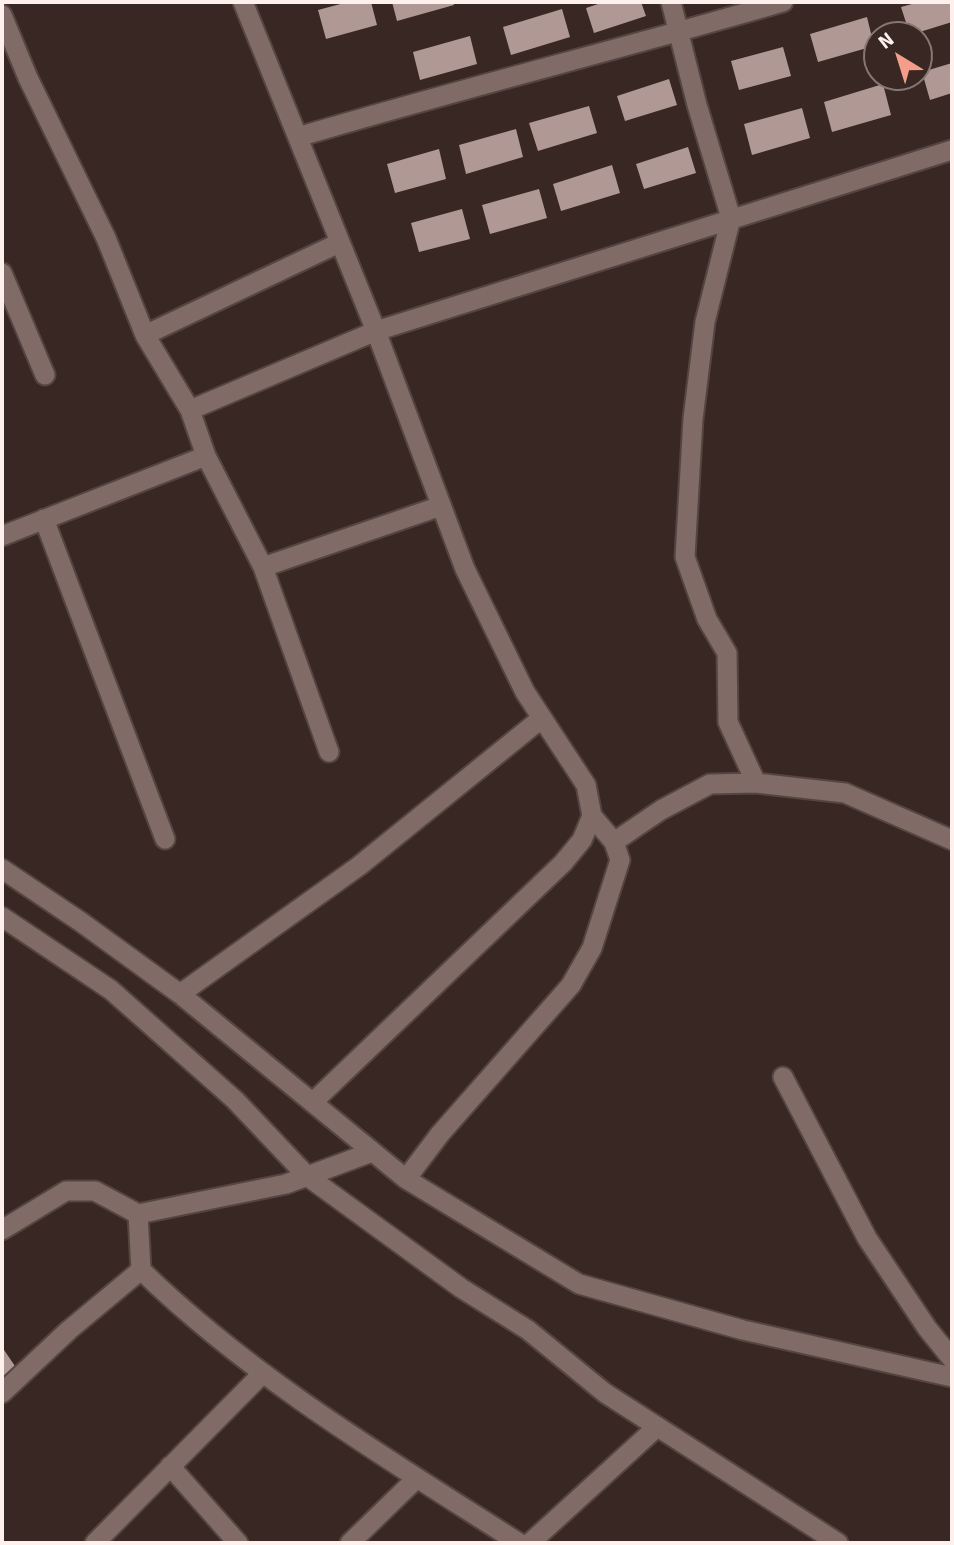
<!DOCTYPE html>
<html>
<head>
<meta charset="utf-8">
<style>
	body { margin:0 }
	#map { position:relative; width:954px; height:1545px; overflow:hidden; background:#382723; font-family:Signika,sans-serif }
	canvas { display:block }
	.frame { position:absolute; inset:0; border:4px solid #fdf0ed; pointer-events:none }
	.north { position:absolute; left:863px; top:21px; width:70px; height:70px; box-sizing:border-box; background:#382723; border:2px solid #877774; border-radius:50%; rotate:322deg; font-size:19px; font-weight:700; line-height:28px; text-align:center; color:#fdf0ed }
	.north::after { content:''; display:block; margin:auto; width:24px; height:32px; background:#f49d8b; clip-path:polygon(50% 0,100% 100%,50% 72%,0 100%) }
</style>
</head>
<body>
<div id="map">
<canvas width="954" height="1545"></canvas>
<div class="frame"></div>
<div class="north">N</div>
</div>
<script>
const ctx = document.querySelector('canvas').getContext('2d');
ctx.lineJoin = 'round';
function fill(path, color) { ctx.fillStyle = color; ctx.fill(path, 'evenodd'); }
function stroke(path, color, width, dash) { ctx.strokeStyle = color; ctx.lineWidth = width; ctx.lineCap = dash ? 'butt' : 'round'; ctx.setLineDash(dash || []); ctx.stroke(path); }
fill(new Path2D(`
	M348,2h23l6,23 -51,14 -8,-29z
	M392,2h61l1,3 -57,16z
	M604,2h37l5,14 -52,17 -8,-25z
	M919,2h33v20l-42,13 -9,-28z
	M562,9l8,28 -59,18 -8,-28z
	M867,17l7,29 -56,16 -8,-28z
	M470,36l7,28 -57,16 -7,-28z
	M783,47l8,29 -52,14 -8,-29z
	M952,63v30l-22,7 -8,-28z
	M669,79l8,26 -52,16 -8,-25z
	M883,84l8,31 -59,17 -8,-30z
	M589,106l8,27 -59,18 -9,-28z
	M802,108l8,30 -58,17 -8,-31z
	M516,129l7,28 -57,17 -7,-29z
	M688,147l8,26 -52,16 -8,-25z
	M439,149l7,30 -51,14 -8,-29z
	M612,165l8,28 -59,18 -8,-27z
	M539,189l8,29 -57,16 -8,-29z
	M462,209l8,30 -51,13 -8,-29z
	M2,1347l15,22 -15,13z`), '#b09994');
const minor = new Path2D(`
	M243,2l133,329 89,238 60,123 61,93 6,31 -10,24 -19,23 -250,239
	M671,2l26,103 34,113 -26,104 -12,97 -8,138 22,62 20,34 1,69 28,61
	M2,15l26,63 78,160 39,97 45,75 16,46 57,111 66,185
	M298,137c161,-48 324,-88 485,-135
	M2,273l43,102
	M145,335l194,-92
	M190,410l186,-79 576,-181
	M44,519l121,320
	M2,536l204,-80
	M263,567l178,-61
	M614,842l47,-32 49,-26 46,-1 89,10 107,47
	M2,869l79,53 99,72 226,185 173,105 164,46 209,47
	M2,917l109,73 124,110 72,76 154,112 67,42 77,63 233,150
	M180,994l179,-128 183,-148
	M783,1077l84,161 60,90 25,31
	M406,1179l34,-45 131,-149 21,-37 28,-88 -6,-18 -22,-26
	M2,1230l64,-39h29l43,23 148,-30 86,-32
	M141,1270c112,109 247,189 378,273
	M2,1393l67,-63 72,-60 -3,-56
	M170,1466l68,77
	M95,1543l167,-169
	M350,1543l67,-65
	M530,1543l127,-116`);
stroke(minor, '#544542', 23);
stroke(minor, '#806b66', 19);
</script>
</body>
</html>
